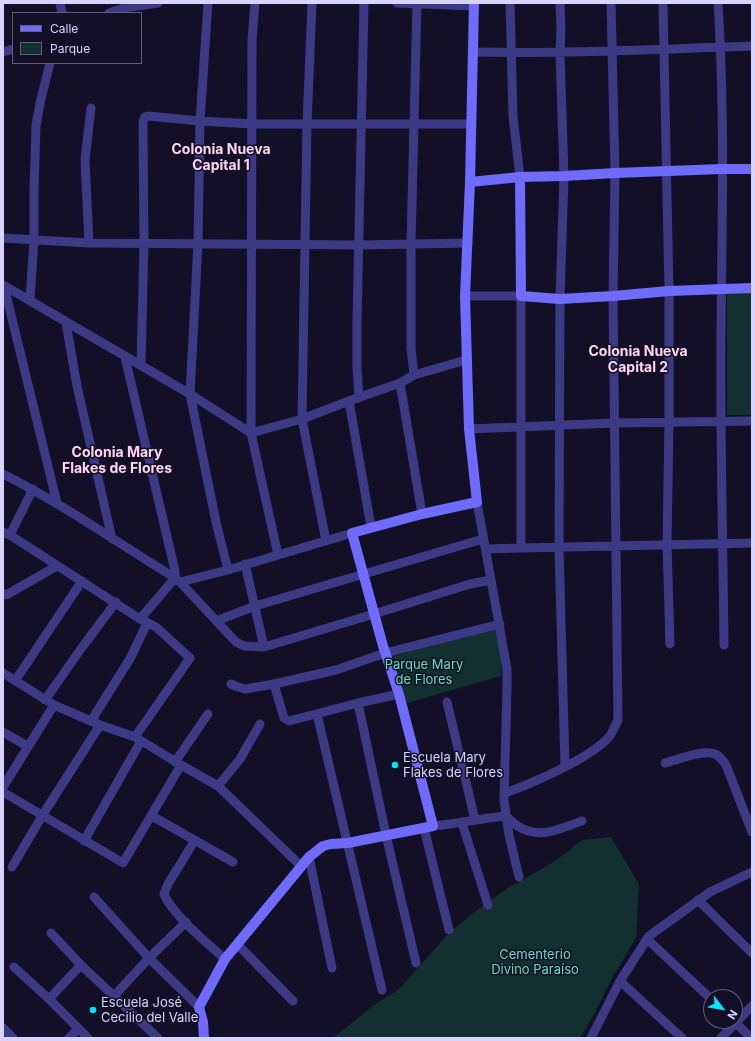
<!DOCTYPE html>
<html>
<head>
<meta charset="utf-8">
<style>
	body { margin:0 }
	#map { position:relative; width:755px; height:1041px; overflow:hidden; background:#130f26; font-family:Inter,sans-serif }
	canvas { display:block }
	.frame { position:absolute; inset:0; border:4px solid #d9d4ff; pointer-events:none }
	.legend { position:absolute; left:12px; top:12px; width:130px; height:52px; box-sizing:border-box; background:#130f26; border:1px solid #625e7d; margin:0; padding:5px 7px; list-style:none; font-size:12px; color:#d9d4ff }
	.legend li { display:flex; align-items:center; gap:8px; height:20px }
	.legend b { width:20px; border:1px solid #625e7d }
	.north { position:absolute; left:703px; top:989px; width:40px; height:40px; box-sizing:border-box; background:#130f26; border:1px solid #625e7d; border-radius:50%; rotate:121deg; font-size:11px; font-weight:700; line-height:16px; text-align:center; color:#d9d4ff }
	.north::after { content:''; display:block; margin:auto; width:14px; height:18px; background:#00e5ff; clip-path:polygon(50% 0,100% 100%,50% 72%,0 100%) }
</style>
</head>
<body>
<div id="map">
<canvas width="755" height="1041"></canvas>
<div class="frame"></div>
<ul class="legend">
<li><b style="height:5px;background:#6f6bff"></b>Calle</li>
<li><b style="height:11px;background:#12302f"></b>Parque</li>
</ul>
<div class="north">N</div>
</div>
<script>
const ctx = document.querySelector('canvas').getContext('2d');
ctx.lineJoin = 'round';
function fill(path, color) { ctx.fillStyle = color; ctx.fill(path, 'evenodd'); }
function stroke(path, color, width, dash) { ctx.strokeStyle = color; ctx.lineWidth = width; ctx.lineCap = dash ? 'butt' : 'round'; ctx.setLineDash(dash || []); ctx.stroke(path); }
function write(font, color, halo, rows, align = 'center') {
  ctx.font = font + ' Inter,sans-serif'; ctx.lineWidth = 3; ctx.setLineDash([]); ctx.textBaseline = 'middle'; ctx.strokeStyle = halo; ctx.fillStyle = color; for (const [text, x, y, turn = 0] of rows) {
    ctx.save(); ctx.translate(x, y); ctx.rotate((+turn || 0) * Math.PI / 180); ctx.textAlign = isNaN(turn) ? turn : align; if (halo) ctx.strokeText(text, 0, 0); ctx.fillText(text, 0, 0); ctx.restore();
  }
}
fill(new Path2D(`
	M727,293h25v122h-25z
	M497,627l5,27 -1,22 -94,27 -14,-47z
	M611,837l28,47 -3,54 -24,40 -16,33 -16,27h-247l41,-33 24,-15 51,-57 23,-19 34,-25 49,-28 27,-21z`), '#12302f');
stroke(new Path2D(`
	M60,3l2,10
	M208,3l-8,118 -2,122 -8,151 26,128 12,48
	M255,3l-3,37 -1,393 27,122
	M312,3l-5,121 -5,295 24,122
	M397,3l77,3
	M510,3l3,113 7,61
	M560,3l1,25 -1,25 4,123 -4,123 -1,248 6,219
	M663,3l6,288v132l-2,122 3,99
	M718,3c7,109 4,219 3,329 -1,104 2,208 3,313
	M109,13l15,-5 34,-5
	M3,52l10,-3
	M473,52c93,2 186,-3 279,-6
	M3,238l86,5 270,2 109,-2
	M89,243l-4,-83 6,-52
	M3,285l187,109 61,39 51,-14 47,-18 51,-18 14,-8 52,-15
	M4,286l53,217
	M465,296h56v252
	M30,300l4,-61v-49l2,-64 4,-23 10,-40
	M66,323l11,63 35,153
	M125,357l50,214v7l-35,41
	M141,365l3,-122 -1,-122 2,-4 3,-1 52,5 53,3h218
	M414,375l-3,-27v-104l6,-241
	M400,383l22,131
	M359,398l-2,-30v-47l7,-318
	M349,401l22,126
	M469,429l145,-6 138,-2
	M3,474c60,30 115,69 172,104l5,4 56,60 8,4 20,1 110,-33 96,-30 21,-4
	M477,502l30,167v21l-3,110 5,35 10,42
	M3,532l7,3 130,84 16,8 34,31 -55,79
	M10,535l23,-46
	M486,549l35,-1 231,-5
	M245,564l19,83
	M180,582l48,-12 124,-37
	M3,593l3,2 51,-29
	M216,621l39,-15 228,-67
	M3,673l51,32 46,20 35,12 46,28 37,21 83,80
	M15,681l67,-100
	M231,684l7,3 7,2 29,-5 62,-14 49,-17 115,-29
	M274,684l10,34 5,3 69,-18 41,-9
	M45,700l38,-54 33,-44
	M447,702l28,118
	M358,703l28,132 30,128
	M317,714l65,276
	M91,721l40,-64 16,-34
	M3,732l24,14
	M175,762l33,-48
	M665,763c12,-3 38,-14 50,-9 5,2 8,7 11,11l26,67
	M218,786l22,-27 20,-35
	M3,787l51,-82
	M3,792l120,71 58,-98
	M505,793c28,-10 84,-34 104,-56 4,-5 6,-11 9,-17l-5,-424 2,-123 -4,-170
	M152,816l81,46
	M462,823l26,82
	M433,826c25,-2 48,-8 73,-10 4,4 9,9 15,12 21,11 40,0 61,-7
	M424,828l25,102
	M195,840l-27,44 -4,10c8,20 44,50 61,65
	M84,841l57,-100
	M309,857l23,111
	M12,867l30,-51 58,-91
	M94,897l55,61 50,49
	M698,900l54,53
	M51,933l30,32 77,73
	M647,939l64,60
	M237,944l56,57
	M81,965l-32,34 39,39
	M14,967l35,32
	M620,981l62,57
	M114,996l35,-38 37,-36
	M734,1021l17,17
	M3,1028l10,10
	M69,1038l9,-9
	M591,1038l29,-57 29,-45 61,-44 42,-20
	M721,1038l31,-32`), '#3d3a85', 9);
stroke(new Path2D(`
	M520,177l1,119 39,3 53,-3 56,-5 83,-3
	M470,182l50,-5 44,-1 51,-3 107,-4h30
	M204,1038l-1,-16 -4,-15 26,-48 84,-102 14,-11 8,-2 17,-1 85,-17 -34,-132 -16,-48 -31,-113 70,-19 55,-12 -8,-73 -4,-133 5,-114 4,-179`), '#6f6bff', 10);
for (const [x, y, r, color] of [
	[395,765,4,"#00e5ff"],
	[93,1010,4,"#00e5ff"]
]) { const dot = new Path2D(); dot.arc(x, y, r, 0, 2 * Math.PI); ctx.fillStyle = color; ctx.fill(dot); stroke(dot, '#130f26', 1.5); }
write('13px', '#5fe0c0', '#130f26', [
	["Parque Mary",424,665],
	["de Flores",424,680],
	["Cementerio",535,955],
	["Divino Paraíso",535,970]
]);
write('13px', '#d9d4ff', '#130f26', [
	["Escuela Mary",403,758],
	["Flakes de Flores",403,773],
	["Escuela José",101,1003],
	["Cecilio del Valle",101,1018]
], 'left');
write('bold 14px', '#ffd6f0', '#130f26', [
	["Colonia Nueva",221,150],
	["Capital 1",221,166],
	["Colonia Nueva",638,352],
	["Capital 2",638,368],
	["Colonia Mary",117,453],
	["Flakes de Flores",117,469]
]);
</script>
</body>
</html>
